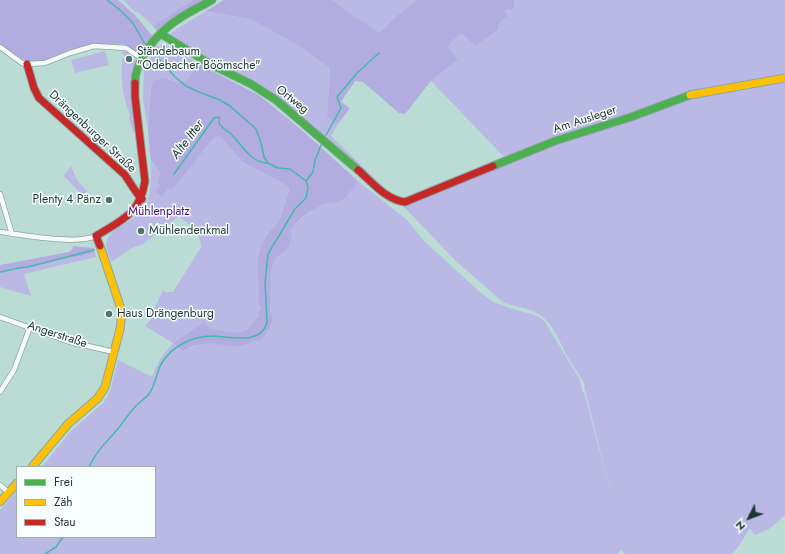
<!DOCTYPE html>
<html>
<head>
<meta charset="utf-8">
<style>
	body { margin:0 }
	#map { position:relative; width:785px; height:554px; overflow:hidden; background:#badcd5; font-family:Jost,sans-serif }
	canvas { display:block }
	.legend { position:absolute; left:16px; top:466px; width:140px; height:72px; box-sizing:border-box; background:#f8fefd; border:1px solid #a0aeab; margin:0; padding:5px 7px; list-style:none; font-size:12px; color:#1c3631 }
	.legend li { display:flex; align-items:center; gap:8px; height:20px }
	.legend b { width:20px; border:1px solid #a0aeab }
	.north { position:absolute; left:729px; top:498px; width:40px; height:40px; -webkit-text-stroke:3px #f8fefd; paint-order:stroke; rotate:228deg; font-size:11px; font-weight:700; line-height:16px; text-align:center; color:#1c3631 }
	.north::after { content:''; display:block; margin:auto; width:14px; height:18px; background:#1c3631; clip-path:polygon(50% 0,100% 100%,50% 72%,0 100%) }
</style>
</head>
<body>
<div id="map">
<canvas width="785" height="554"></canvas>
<ul class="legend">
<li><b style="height:5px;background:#4caf50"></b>Frei</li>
<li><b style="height:5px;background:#ffc107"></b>Zäh</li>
<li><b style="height:5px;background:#c62828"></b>Stau</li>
</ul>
<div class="north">N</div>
</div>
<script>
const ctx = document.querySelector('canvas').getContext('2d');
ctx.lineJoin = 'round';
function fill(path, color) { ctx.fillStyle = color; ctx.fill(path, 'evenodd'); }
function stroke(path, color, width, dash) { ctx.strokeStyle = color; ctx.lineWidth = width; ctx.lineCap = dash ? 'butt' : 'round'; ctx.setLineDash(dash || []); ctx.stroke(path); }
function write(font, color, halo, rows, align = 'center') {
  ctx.font = font + ' Jost,sans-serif'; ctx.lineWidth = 3; ctx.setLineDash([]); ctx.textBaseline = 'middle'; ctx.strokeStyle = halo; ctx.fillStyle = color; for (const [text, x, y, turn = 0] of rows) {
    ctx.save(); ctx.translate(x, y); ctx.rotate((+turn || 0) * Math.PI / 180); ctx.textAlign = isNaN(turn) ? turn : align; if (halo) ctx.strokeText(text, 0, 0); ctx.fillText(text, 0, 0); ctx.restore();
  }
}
fill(new Path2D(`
	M123,0h70l-40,26 -15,-14 -2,1z
	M332,0h85l-23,18 -15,15z
	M515,0h270v75l-140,34 -26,9 -28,7 -22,7 -64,26 -74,-77 27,-21 -10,-14 13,-13 14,13 23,-22 7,-13 11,-9z
	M206,11l44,8 46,25 34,24 -3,49 11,7 -7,12 65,63 -118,-101 -12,-9 -42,-21 -56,-32 10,-8z
	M150,41l9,6 4,-4 50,29 47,24 45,37 44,41 58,46 17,21 57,52 11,8 17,7 29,8 7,6 35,58 3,13 1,-1 28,105 -25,-99 -3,-12 1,-1c-5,-10 -12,-19 -18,-29 -8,-15 -13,-33 -29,-42 -11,-7 -24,-7 -35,-12l-47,-41 -54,-56 12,-3 29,-13 64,-24 59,-25 123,-42 96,-18v435l-16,14 -14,6 -2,-2 -2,-4h-2l-8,14 -9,11h-107l-4,-4 -3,4h-618v-44l17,-19v46h138v-70h-113l28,-35 34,-30 6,-11 8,-31 34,17c5,-14 11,-23 21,-34l-28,-17 11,-13 -1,-6 8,-17 2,2h8l28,-45c0,-15 -12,-22 -22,-31l-36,28 -9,3 -23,15c-2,-6 -5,-13 -5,-18 2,-17 29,-22 38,-35 9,-15 6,-32 7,-49l9,12 -2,12 2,2 2,10 6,-7 -17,-102 -3,43 -5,-31 1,-30 7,-11 -9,-7zM321,192l20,8 -13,3 -13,6 -15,11 -5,2 -6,9 -5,21 -8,6 -5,11 16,-42zM271,269l-1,42 3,10 -1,4 -13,15zM252,341c-17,8 -27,2 -44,2 -8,1 -17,5 -25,8l15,-9 59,-1z
	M105,51l4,14 -34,8 -4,-13z
	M127,51l5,4 4,6 -3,16 6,75h-1l-3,-20h-2l-4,-14 1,-3c-8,-22 -9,-34 -8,-57h3l-1,-3 -2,-1v-2z
	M71,166l6,14 10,11 -4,5 -19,-20z
	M95,253l1,4 -72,17 7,22 -31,-9v-14z`), '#bab8e5');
fill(new Path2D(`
	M0,0h118l17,15 19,23 -12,16 -20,-10h-28l-25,6 -25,11h-11l-11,-2 -22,-14z
	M193,0h14l-35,20 -15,11 -4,-5z
	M224,0h108l47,33 15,-15 23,-18h98l-2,9h-5l-3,2 2,5 -9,8v5l-23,17 -14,-13 -13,13 10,14 -27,21 -26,33 -6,-1 -36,-31 -8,-1 -14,21 9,6 -12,16 -11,-7 3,-49 -34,-24 -46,-25 -44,-8z
	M197,63l63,33 45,37 53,48c-4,5 -12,17 -16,19 -5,2 -11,2 -16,4 -11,4 -31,16 -36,27l2,5 -4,11 -4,5 -8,6 -5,11 -1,42 3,10 -5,10 -7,9 -9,1 -7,4 -12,1 -25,-3 -14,3 -11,5 -9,-8 29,-20 4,2 3,4c9,1 24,5 33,3 6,-1 12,-12 16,-16l-1,-4 3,-4c-4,-7 -2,-10 -2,-18 -1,-23 -5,-34 9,-56 3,-5 9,-9 12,-15 4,-9 6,-20 10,-29l-3,-5 -44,-23 -18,-21 -6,-5 -6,2 -40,51h-5l-6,8 -7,-6 5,-5 -2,-2 2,-12 -9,-12 -1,-5 -2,-25 3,-43 3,-6 11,-3 9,4 11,-1 5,-3z
	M73,246l21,2 1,5 -95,20v-8l69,-13 3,-2z`), '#b2ace0');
stroke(new Path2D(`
	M107,0l13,10 13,13 13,23
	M326,135l15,-27 -4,-11 20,-24 22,-20
	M174,174l40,-56 5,-1c1,2 0,4 0,6 2,5 9,8 12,11 11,11 19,28 36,29
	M306,181l7,-9 2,-12 7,-17
	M0,272c9,-1 18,-5 28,-5l66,-17
	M89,467c8,-17 16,-23 27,-36 7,-8 12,-17 19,-24 4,-5 10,-8 14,-13 5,-7 6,-14 9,-22 3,-12 15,-24 26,-29 9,-5 19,-7 29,-7 17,1 49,9 54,-14l-2,-39 3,-29 27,-45 11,-11 2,-11 -2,-6 -16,-12 -12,-1 -10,-5 -4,-6 -3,-14 -5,-14 -26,-23 -10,-6 -21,-8 -13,-6 -11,-9 -24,-27
	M45,554l11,-7 7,-10`), '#44b9a9', 1.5);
const street = new Path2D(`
	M0,47l22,16 5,1 18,-1 25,-10 24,-7 32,2 15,10
	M0,194l12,40
	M0,232c24,3 75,13 96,4
	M0,317l70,25 44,10
	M0,392l14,-22 16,-43
	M0,485l9,8`);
const fast = new Path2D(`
	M161,34l49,30 41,20 25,16 82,70
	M135,83c0,-22 18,-44 34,-57 13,-11 29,-18 43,-26
	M493,166l62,-25 76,-24 59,-22`);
const slow = new Path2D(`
	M690,95l95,-17
	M32,467l36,-43 30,-26 7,-11 15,-58 2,-17 -22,-66
	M0,502l17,-19`);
const jam = new Path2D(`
	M27,64l7,24 5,10 86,77c4,6 13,21 17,24
	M358,170c14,12 28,30 47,32l88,-36
	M100,246l-4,-10c26,-16 44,-22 49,-55l-10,-84v-14`);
stroke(street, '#8ba6a1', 6);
stroke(fast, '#8ba6a1', 9);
stroke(slow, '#8ba6a1', 9);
stroke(jam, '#8ba6a1', 9);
stroke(street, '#f5faf9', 4.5);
stroke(fast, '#4caf50', 7);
stroke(slow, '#ffc107', 7);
stroke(jam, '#c62828', 7);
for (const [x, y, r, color] of [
	[129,59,4,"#53706a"],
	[109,200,4,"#53706a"],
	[141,231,4,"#53706a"],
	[109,314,4,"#53706a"]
]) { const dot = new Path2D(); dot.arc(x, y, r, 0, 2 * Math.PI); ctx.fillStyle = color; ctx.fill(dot); stroke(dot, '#f8fefd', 1.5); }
write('12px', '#1c3631', '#f8fefd', [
	["Ständebaum",137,52],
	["\"Odebacher Böömsche\"",137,66],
	["Plenty 4 Pänz",101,200,"right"],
	["Mühlendenkmal",149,231],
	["Haus Drängenburg",117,314]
], 'left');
write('12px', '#1c3631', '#f8fefd', [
	["Ortweg",292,100,38],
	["Am Ausleger",585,120,-18],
	["Drängenburger Straße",92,132,43],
	["Angerstraße",57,335,18]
]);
write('12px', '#4b0985', '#f8fefd', [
	["Mühlenplatz",159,212]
]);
write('italic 13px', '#17332e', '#f8fefd', [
	["Alte Itter",188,140,-53]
]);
</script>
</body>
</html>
